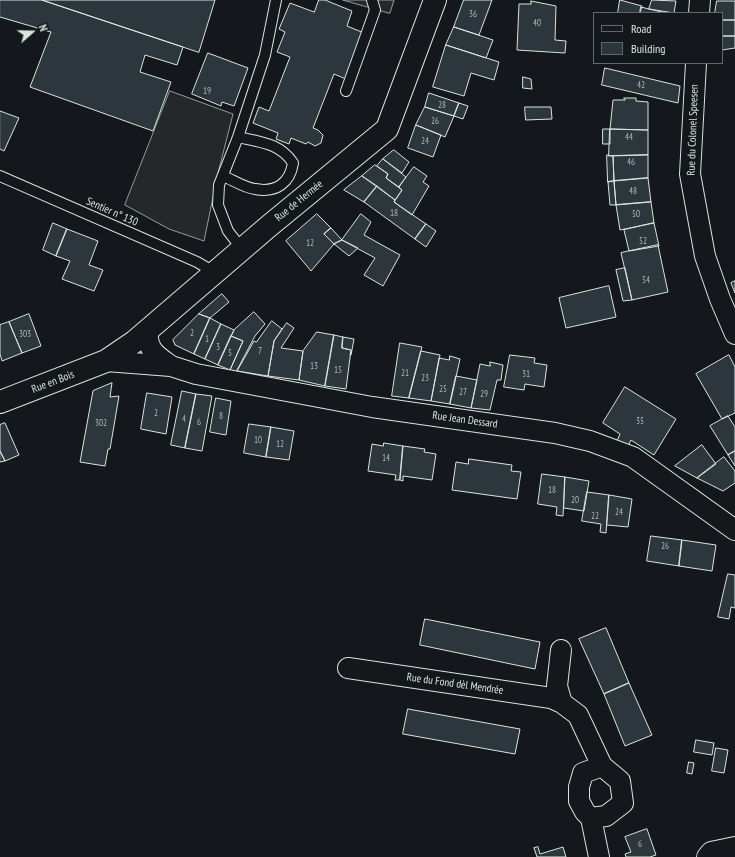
<!DOCTYPE html>
<html>
<head>
<meta charset="utf-8">
<style>
	body { margin:0 }
	#map { position:relative; width:735px; height:857px; overflow:hidden; background:#14181c; font-family:"PT Sans Narrow",sans-serif }
	canvas { display:block }
	.legend { position:absolute; left:593px; top:12px; width:130px; height:52px; box-sizing:border-box; background:#14181c; border:1px solid #626a69; margin:0; padding:5px 7px; list-style:none; font-size:12px; color:#d8e6dc }
	.legend li { display:flex; align-items:center; gap:8px; height:20px }
	.legend b { width:20px; border:1px solid #626a69 }
	.north { position:absolute; left:12px; top:12px; width:40px; height:40px; -webkit-text-stroke:3px #14181c; paint-order:stroke; rotate:70deg; font-size:11px; font-weight:700; line-height:16px; text-align:center; color:#d8e6dc }
	.north::after { content:''; display:block; margin:auto; width:14px; height:18px; background:#d8e6dc; clip-path:polygon(50% 0,100% 100%,50% 72%,0 100%) }
</style>
</head>
<body>
<div id="map">
<canvas width="735" height="857"></canvas>
<ul class="legend">
<li><b style="height:5px;background:#14181c"></b>Road</li>
<li><b style="height:11px;background:#2c363c"></b>Building</li>
</ul>
<div class="north">N</div>
</div>
<script>
const ctx = document.querySelector('canvas').getContext('2d');
ctx.lineJoin = 'round';
function fill(path, color) { ctx.fillStyle = color; ctx.fill(path, 'evenodd'); }
function stroke(path, color, width, dash) { ctx.strokeStyle = color; ctx.lineWidth = width; ctx.lineCap = dash ? 'butt' : 'round'; ctx.setLineDash(dash || []); ctx.stroke(path); }
function write(font, color, halo, rows, align = 'center') {
  ctx.font = font + ' "PT Sans Narrow",sans-serif'; ctx.lineWidth = 3; ctx.setLineDash([]); ctx.textBaseline = 'middle'; ctx.strokeStyle = halo; ctx.fillStyle = color; for (const [text, x, y, turn = 0] of rows) {
    ctx.save(); ctx.translate(x, y); ctx.rotate((+turn || 0) * Math.PI / 180); ctx.textAlign = isNaN(turn) ? turn : align; if (halo) ctx.strokeText(text, 0, 0); ctx.fillText(text, 0, 0); ctx.restore();
  }
}
const parking = new Path2D(`
	M343,0h51l-4,13z
	M170,91l63,23 -15,59 -14,68 -35,-12 -44,-24z`);
fill(parking, '#24282b');
stroke(parking, '#939e99', 1);
const building = new Path2D(`
	M0,0h42l141,47 -6,18 -32,-10 -5,17 31,10 -18,49 -123,-44 21,-55 -51,-15z
	M42,0h173l-16,52z
	M319,0h6l27,11 -5,15 17,7 -18,46 -12,-5 -21,54 5,2 5,5 -2,8 -6,3 -7,-4 -2,2 -15,-6 -2,6 -13,-5 2,-6 -25,-10 6,-16 10,4 21,-54 -13,-5 8,-20 -6,-3 11,-26 24,9z
	M464,0h28l-13,35 -25,-8z
	M620,0l22,6 -2,7h-22z
	M652,0l24,1 -2,12 -25,-4z
	M531,1l25,5 -1,34 11,1 -1,12 -48,-3 2,-46h12z
	M717,1h18v19h-13v-7h-7z
	M641,7l8,2 17,4h-26z
	M722,20h13v16h-13z
	M454,27l39,13 -7,18 -40,-13z
	M722,36h13v12l-13,2z
	M446,45l53,17 -5,18 -23,-7 -7,23 -31,-9z
	M208,53l40,15 -14,38 -12,-4 -1,4 -29,-12z
	M605,68l75,18 -2,17 -76,-18z
	M523,77l8,2 1,10 -9,-1z
	M429,93l30,10 -5,13 -29,-9z
	M624,98h12v3l12,1v28l-38,-1 3,-29h12z
	M459,103l9,3 -5,13 -9,-3z
	M425,107l29,9 -9,21 -29,-12z
	M525,107h26l1,12 -26,1z
	M0,111l19,7 -15,33 -4,-2z
	M416,125l25,10 -8,22 -25,-9z
	M603,129h7v15h-7z
	M610,129l38,1v25l-39,1z
	M394,150l15,12 -7,11 -19,-14z
	M607,155l6,1 1,25 -6,1z
	M648,155v23l-34,3 -1,-25z
	M383,159l23,18 -7,10 -13,-9 2,-4 -11,-8z
	M375,165l13,9 -2,4 16,12 -7,10 -33,-24z
	M414,167l13,9 -4,6 6,4 -17,29 -18,-13 8,-12 -3,-3z
	M362,176l15,10 -13,16 -20,-12z
	M648,178l3,24 -35,3 -2,-24z
	M614,181l2,24h-6l-2,-23z
	M377,186l18,14 -1,2 32,22 -11,15 -51,-37z
	M651,202l3,21 -34,7 -4,-25z
	M317,214l14,14 -7,6 10,10 -23,27 -25,-30z
	M361,214l10,8 -7,13 36,20 -17,31 -19,-11 11,-17 -33,-18z
	M53,223l14,6 -11,27 -13,-6z
	M654,223l5,23 -30,5 -5,-21z
	M426,224l10,7 -10,16 -11,-8z
	M331,228l11,12 -8,4 -10,-10z
	M67,229l31,12 -9,24 14,5 -9,21 -32,-12 8,-18 -14,-5z
	M342,240l16,8 -9,8 -15,-12z
	M658,245l10,47 -36,8 -11,-47z
	M625,268l7,32 -9,1 -7,-31z
	M735,281v12l-4,-10z
	M609,286l7,31 -50,11 -7,-30z
	M222,294l7,8 -19,16 -11,-4z
	M254,312l11,12 -10,12 -19,36 -6,-2 13,-29 -12,-5 3,-6z
	M29,314l12,32 -19,7 -13,-31z
	M199,314l11,4 -16,36 -19,-9 -2,-5z
	M210,318l11,6 -16,35 -11,-5z
	M272,321l10,8 -8,12 -6,35 -31,-5 17,-30 2,1z
	M9,322l13,31 -20,8 -2,-7v-29z
	M287,323l7,5 -13,20 22,3 -4,29 -31,-4 6,-35z
	M221,324l13,6 -16,35 -13,-6z
	M317,332l17,3 -9,51 -26,-6 4,-29z
	M334,335l9,2 -1,11 9,2 -5,39 -21,-3z
	M231,336l12,5 -13,29 -12,-5z
	M343,337l11,2 -3,16h-1l1,-5 -9,-2z
	M400,343l22,4 -13,51 -17,-2z
	M421,351l19,4 -9,46 -22,-3z
	M510,355l25,3 -1,5 13,2 -3,22 -19,-3 -1,6 -20,-3z
	M729,355l6,12v46l-13,6 -26,-45z
	M450,356l10,3 -10,45 -19,-3 8,-43 10,2z
	M490,362l13,3 -2,15h-4l-7,30 -19,-2 9,-44 10,2z
	M456,376l21,4 -6,28 -21,-4z
	M112,383l-2,14 9,-1 -9,53h-2l-3,17 -25,-4 13,-71z
	M625,387l51,32 -22,36 -23,-15 -3,6 -11,-5 3,-7 -17,-11z
	M182,391l14,3 -11,54 -14,-3z
	M147,393l25,4 -6,37 -25,-5z
	M196,394l16,2 -10,55 -17,-3z
	M216,398l15,3 -5,34 -16,-3z
	M728,416l7,11v24l-7,4 -18,-29z
	M5,423l14,32 -14,6 -5,-10v-26z
	M249,424l22,3 -5,30 -22,-4z
	M271,427l23,4 -5,29 -23,-3z
	M384,443l19,3 -3,34h-5l1,-5 -28,-4 4,-27 11,2z
	M702,445l14,19 -19,14 -22,-12z
	M403,446l22,3 -1,3 12,2 -4,26 -29,-4v5l-3,-1z
	M0,451l5,10 -5,1z
	M735,451v15l-7,-11z
	M724,457l11,14v12l-12,8 -26,-13z
	M469,459l43,6 -1,6 10,1 -4,27 -65,-9 4,-28 12,2z
	M542,474l23,3 -2,39 -7,-1 1,-8 -19,-3z
	M565,477l24,4 -5,30 -20,-3z
	M587,492l22,3 -3,38 -6,-1 1,-8 -19,-3z
	M609,495l23,4 -4,28 -21,-2z
	M651,536l31,4 -3,26 -32,-5z
	M682,540l34,5 -4,26 -33,-5z
	M728,574l7,1v33l-4,-1 -2,12 -11,-2z
	M425,619l115,23 -5,27 -115,-24z
	M606,628l23,55 -25,11 -25,-55z
	M629,683l23,52 -27,11 -21,-52z
	M408,709l112,20 -5,25 -112,-20z
	M696,740l18,3 -2,12 -18,-3z
	M716,748l12,2 -4,23 -12,-2z
	M689,762l5,1 -2,11 -5,-1z
	M647,829l9,26 -6,2h-24l-1,-3 6,-2 -6,-15z
	M538,847l2,7 23,-7 3,10h-29l-3,-9z`);
fill(building, '#2c363c');
stroke(building, '#d8e6dc', 1);
const service = new Path2D(`
	M346,91l29,-81 -3,-10
	M0,176l197,86 17,10
	M223,176c10,4 22,12 32,13 21,4 35,-6 38,-26 -13,-20 -33,-21 -55,-26
	M242,249l-14,-18 -10,-26 1,-20 19,-48 27,-82 11,-55`);
const minor = new Path2D(`
	M699,13l1,-13
	M696,63l-6,111 15,82 15,43 15,35
	M148,330c-2,20 9,26 23,36
	M106,361l65,5 25,8 176,33 183,26 35,8 43,16 102,73
	M561,650l-4,36 5,17
	M348,668l203,30 11,5 16,12 24,51
	M591,818l15,-2 17,-13 -3,-22 -18,-15 -19,7 -4,14v14l6,11 6,6 8,39
	M707,857l4,-5 24,-5`);
const tertiary = new Path2D(`
	M0,402l106,-41 28,-19 135,-116 118,-97 48,-129`);
stroke(service, '#d8e6dc', 12);
stroke(minor, '#d8e6dc', 22);
stroke(tertiary, '#d8e6dc', 24);
stroke(service, '#14181c', 10);
stroke(minor, '#14181c', 20);
stroke(tertiary, '#14181c', 22);
write('9px', '#adbab4', null, [
	["36",473,14],
	["40",537,23],
	["42",641,85],
	["19",207,91],
	["28",442,105],
	["26",435,121],
	["44",629,137],
	["24",425,141],
	["46",631,162],
	["48",633,191],
	["18",394,213],
	["50",636,214],
	["52",643,241],
	["12",310,243],
	["54",646,280],
	["2",192,333],
	["303",25,334],
	["1",207,339],
	["3",218,347],
	["7",260,351],
	["5",230,353],
	["13",314,366],
	["15",338,370],
	["21",405,373],
	["31",526,374],
	["23",425,378],
	["25",443,389],
	["27",463,392],
	["29",484,394],
	["2",156,413],
	["8",221,416],
	["4",184,419],
	["35",640,421],
	["6",199,422],
	["302",101,423],
	["10",258,440],
	["12",280,444],
	["14",386,458],
	["18",552,490],
	["20",575,500],
	["24",619,512],
	["22",595,516],
	["26",665,546],
	["6",640,844]
]);
write('11px', '#d8e6dc', '#14181c', [
	["Rue du Colonel Speesen",693,130,-88],
	["Rue de Hermée",299,201,-39],
	["Sentier n° 130",112,212,24],
	["Rue en Bois",53,382,-21],
	["Rue Jean Dessard",465,420,8],
	["Rue du Fond dèl Mendrée",455,684,8]
]);
</script>
</body>
</html>
